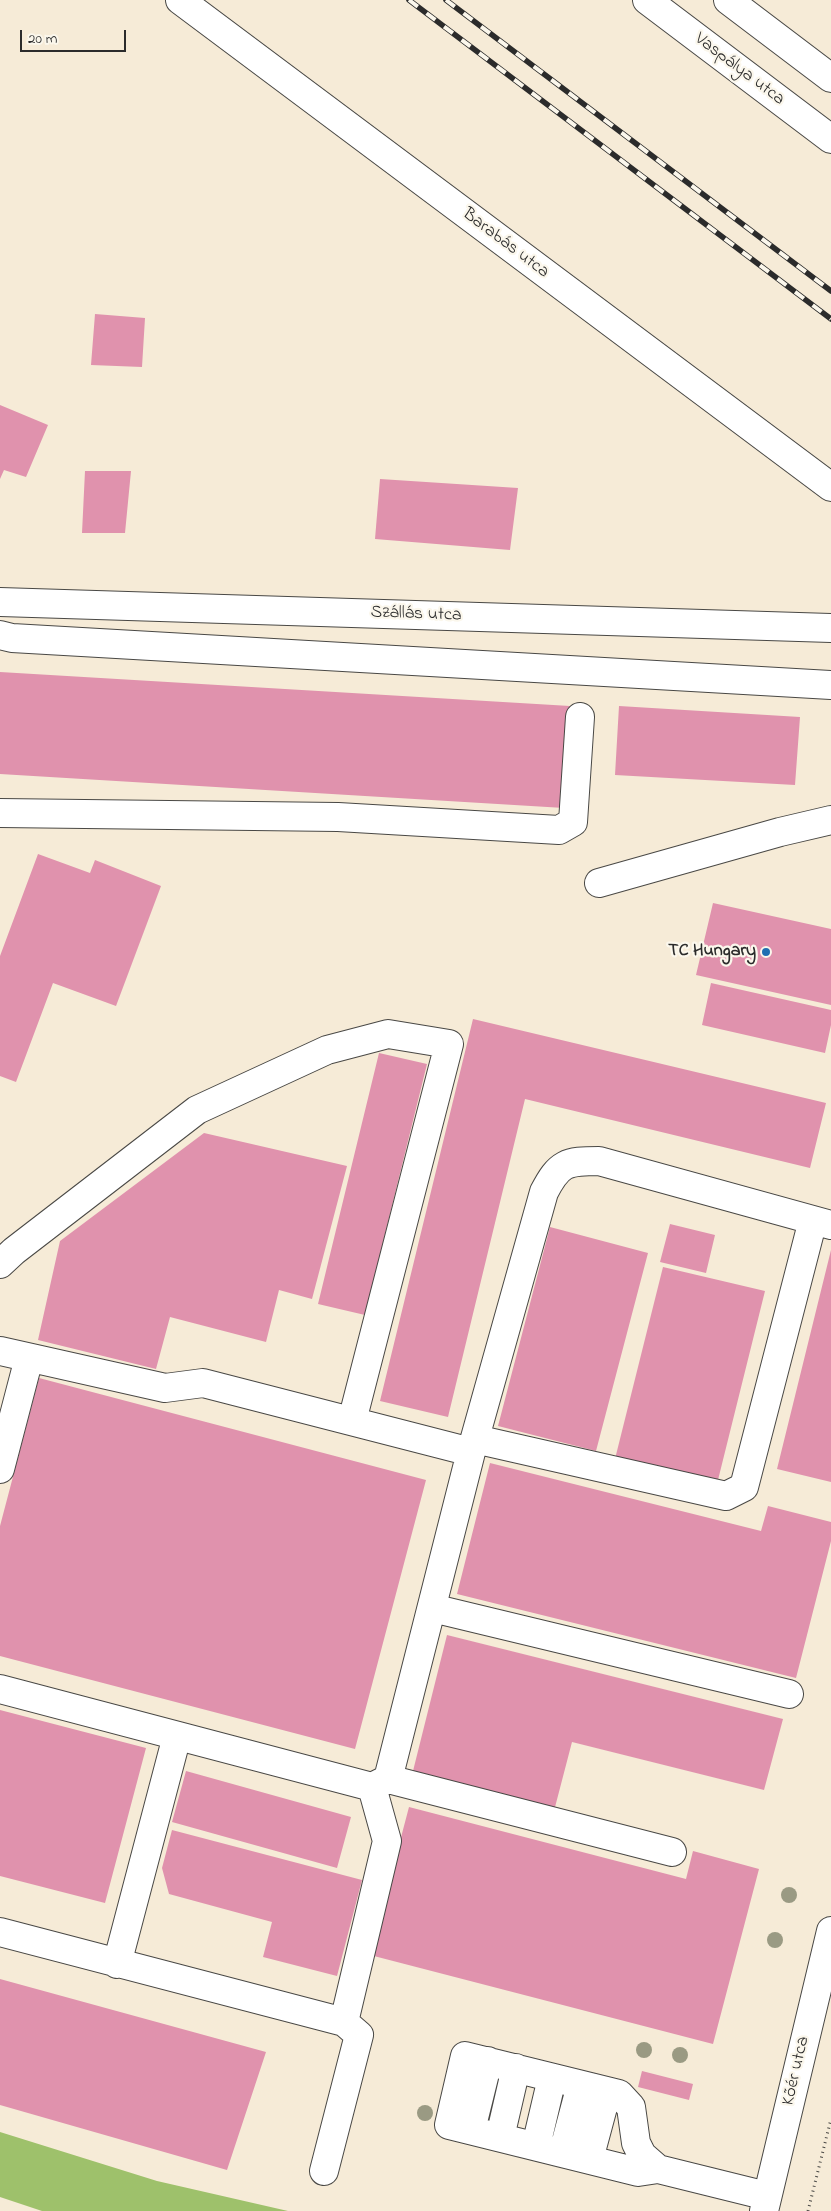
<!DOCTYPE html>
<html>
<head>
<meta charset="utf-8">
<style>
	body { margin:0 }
	#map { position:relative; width:831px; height:2211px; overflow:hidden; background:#f6ebd7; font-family:"Indie Flower",sans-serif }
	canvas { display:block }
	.scale { position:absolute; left:20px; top:30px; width:106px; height:22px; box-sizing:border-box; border:2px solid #2b2b2b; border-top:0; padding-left:6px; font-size:15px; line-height:18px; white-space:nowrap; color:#2b2b2b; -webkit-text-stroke:4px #fbf7ec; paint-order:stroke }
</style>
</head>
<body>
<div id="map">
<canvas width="831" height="2211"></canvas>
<div class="scale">20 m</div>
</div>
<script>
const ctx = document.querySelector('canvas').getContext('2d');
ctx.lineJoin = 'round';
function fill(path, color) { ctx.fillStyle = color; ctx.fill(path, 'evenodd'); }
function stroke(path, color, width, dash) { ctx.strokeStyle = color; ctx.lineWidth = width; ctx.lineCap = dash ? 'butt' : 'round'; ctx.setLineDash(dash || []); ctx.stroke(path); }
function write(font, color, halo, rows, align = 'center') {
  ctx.font = font + ' "Indie Flower",sans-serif'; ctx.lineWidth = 4.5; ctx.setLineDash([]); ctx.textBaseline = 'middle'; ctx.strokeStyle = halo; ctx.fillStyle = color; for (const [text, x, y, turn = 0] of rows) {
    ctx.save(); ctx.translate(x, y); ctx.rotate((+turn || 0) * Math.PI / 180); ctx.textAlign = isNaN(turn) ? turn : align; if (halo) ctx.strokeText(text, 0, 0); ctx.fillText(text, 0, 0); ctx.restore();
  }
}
fill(new Path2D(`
	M0,2132l157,49 131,30h-246l-42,-14z`), '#9ec16b');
fill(new Path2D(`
	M95,314l50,4 -3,49 -51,-2z
	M0,405l48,20 -22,52 -22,-7 -4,9z
	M85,471h46l-6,62h-43z
	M380,479l138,9 -8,62 -135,-11z
	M0,672l570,34 -6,102 -564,-34z
	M619,706l181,11 -5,68 -180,-10z
	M38,854l52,19 5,-13 66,26 -45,120 -63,-23 -37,99 -16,-6v-120z
	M713,903l118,26v76l-135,-30z
	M711,983l120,27v15l-6,28 -123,-28z
	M473,1019l353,84 -16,65 -285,-69 -77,318 -68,-16z
	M379,1053l48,11 -62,251 -47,-11z
	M204,1133l143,33 -35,133 -33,-9 -13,52 -96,-25 -14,52 -118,-29 22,-99z
	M670,1224l45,11 -9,38 -46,-11z
	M550,1227l98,26 -52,198 -98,-25z
	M831,1250v232l-54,-13z
	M663,1267l102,24 -48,193 -102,-25z
	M39,1378l387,102 -71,269 -355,-93v-130z
	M490,1463l271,68 7,-25 63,16v19l-35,137 -339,-84z
	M447,1635l336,84 -19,71 -192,-48 -18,69 -142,-36z
	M0,1710l146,38 -41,155 -105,-27z
	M186,1771l165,46 -14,51 -165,-46z
	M409,1807l277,72 7,-28 66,18 -46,175 -343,-89z
	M172,1830l190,50 -25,96 -74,-19 9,-35 -103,-28 -7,-26z
	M0,1979l266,73 -39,118 -227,-65z
	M642,2071l51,13 -4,16 -51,-13z`), '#e092ad');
const minor = new Path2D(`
	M180,0l651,487
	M0,602l831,26
	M0,635l12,3 819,47
	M0,813l338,4 221,13 14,-8 7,-105
	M599,883l181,-51 51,-12
	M0,1264l14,-13 183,-141 130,-60 61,-16 61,10 -97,377
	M0,1351l165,37 38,-5 268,69
	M475,1439l251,57 18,-9 69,-267
	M0,1469l29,-111
	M432,1608l357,86
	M0,1689l372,98 16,-8 83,-327 73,-260c15,-29 22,-31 55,-31l232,64
	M388,1779l284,73
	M0,1932l344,90 15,13 -35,136
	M117,1964l60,-228
	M344,2022l43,-181 -15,-54
	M471,2130l17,-69
	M500,2137l16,-69
	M536,2146l16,-68
	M563,2153l18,-68
	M589,2159l18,-67
	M658,2169l-16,-14 -6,-12 -5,-36 -12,-13 -154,-38 -16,69 189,47 20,-3 109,27
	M764,2211l67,-280`);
const major = new Path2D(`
	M647,0l184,139
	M728,0l103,78`);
stroke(minor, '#494845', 30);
stroke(major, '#494845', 30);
stroke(new Path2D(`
	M808,2211l23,-92`), '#494845', 3, [1, 4]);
stroke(minor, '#fff', 28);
stroke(major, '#fff', 28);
const rail = new Path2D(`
	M409,0l422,319
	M446,0l385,291`);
stroke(rail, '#2b2b2b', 5.5);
stroke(rail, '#fbf7ec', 4, [11]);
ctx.fillStyle = '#9a9a83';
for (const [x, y] of [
	[789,1895],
	[775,1940],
	[644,2050],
	[680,2055],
	[425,2113]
]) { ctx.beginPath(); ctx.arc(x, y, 8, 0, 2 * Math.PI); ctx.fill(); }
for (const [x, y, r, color] of [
	[766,952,5,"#1f6fb2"]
]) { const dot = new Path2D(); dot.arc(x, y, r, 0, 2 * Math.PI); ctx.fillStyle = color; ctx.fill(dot); stroke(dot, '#fbf7ec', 2); }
write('18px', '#2b2b2b', '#fbf7ec', [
	["Vaspálya utca",739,70,37],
	["Barabás utca",505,244,37],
	["Szállás utca",416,615,2],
	["Kőér utca",797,2071,-77]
]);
write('bold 18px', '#2b2b2b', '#fbf7ec', [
	["TC Hungary",756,952]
], 'right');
</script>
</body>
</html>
